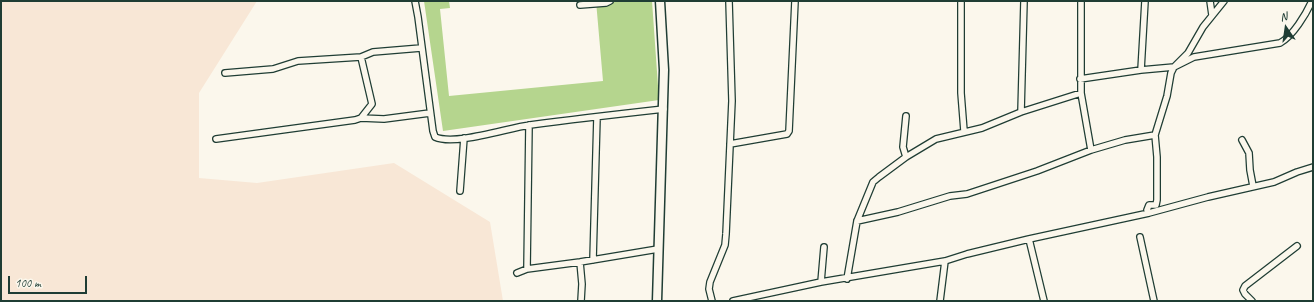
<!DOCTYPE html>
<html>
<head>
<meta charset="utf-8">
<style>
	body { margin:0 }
	#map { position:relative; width:1314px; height:302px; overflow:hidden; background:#fbf7ec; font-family:Caveat,sans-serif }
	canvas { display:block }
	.frame { position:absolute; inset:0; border:2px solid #1f3d34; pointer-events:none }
	.north { position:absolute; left:1266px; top:8px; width:40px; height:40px; -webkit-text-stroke:3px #fbf7ec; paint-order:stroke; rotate:347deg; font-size:11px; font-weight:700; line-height:16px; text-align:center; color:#1f3d34 }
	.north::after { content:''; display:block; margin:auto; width:14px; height:18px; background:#1f3d34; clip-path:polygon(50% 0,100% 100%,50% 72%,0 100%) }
	.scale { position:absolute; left:8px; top:276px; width:79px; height:18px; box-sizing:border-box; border:2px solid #1f3d34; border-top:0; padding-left:5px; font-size:12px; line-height:14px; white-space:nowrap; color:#1f3d34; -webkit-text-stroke:3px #fbf7ec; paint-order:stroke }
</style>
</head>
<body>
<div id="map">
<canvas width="1314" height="302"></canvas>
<div class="frame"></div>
<div class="north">N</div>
<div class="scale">100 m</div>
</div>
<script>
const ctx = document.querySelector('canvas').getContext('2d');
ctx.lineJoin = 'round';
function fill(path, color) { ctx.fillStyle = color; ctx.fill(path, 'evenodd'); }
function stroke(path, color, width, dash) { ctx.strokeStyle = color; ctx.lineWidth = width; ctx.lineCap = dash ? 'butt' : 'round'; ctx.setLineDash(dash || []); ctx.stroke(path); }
fill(new Path2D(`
	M1,1h256l-58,92v85l58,5 137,-20 96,59 13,79h-502z`), '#f8e7d6');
fill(new Path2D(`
	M424,1h25l1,7 -10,1 9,87 154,-15 -7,-80h56l7,99 -216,31z`), '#b5d58e');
const street = new Path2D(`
	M415,1l3,16 15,114 2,6c20,9 72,-9 95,-12 45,-6 89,-11 134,-16
	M961,1v92l3,38
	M1081,1v92l10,57
	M1210,1l2,14
	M580,5l26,-2 4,-2
	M1141,70l4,-69
	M225,73l48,-4 25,-8 63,-4 12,-5 48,-4
	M1080,79l61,-9 33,-3 20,-10 86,-14c13,-7 26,-29 32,-42
	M1021,112l3,-111
	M906,116l-3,31 3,10
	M361,118l23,1 46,-6
	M216,139l139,-19 6,-2 11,-14 -11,-47
	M1242,140l7,13 1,17 3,16
	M730,144l57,-10 2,-3 6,-130
	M460,191l4,-53
	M1149,213l-2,-3 2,-5h7l1,-5v-43l-2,-22 12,-39 4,-23 3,-6 14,-14 15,-26 21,-26
	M857,221l41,-9 52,-16 17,-2 70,-23 54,-21 34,-10 30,-5
	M1140,237l14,64
	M1029,239l15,62
	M593,260l4,-143
	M580,262l2,22 -1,17
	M527,269l2,-144
	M517,273l10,-4 53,-7 78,-13
	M847,279l10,-58 16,-39 6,-5 27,-20 30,-18 46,-11 39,-16 60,-19
	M821,282l3,-35
	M712,301l-3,-12 1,-7 15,-37 1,-11 6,-133 -3,-100
	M733,301l88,-19 124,-21 22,-7 62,-15 120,-26 59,-16 66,-15 23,-10 16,-5
	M940,301l5,-40
	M1252,301l-7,-7 -2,-4 2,-4 52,-40`);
const secondary = new Path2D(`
	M657,301l7,-231 -4,-69`);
stroke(street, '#1f3d34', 8);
stroke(secondary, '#1f3d34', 11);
stroke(street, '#fbf7ec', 5.5);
stroke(secondary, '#fbf7ec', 8);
</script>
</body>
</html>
